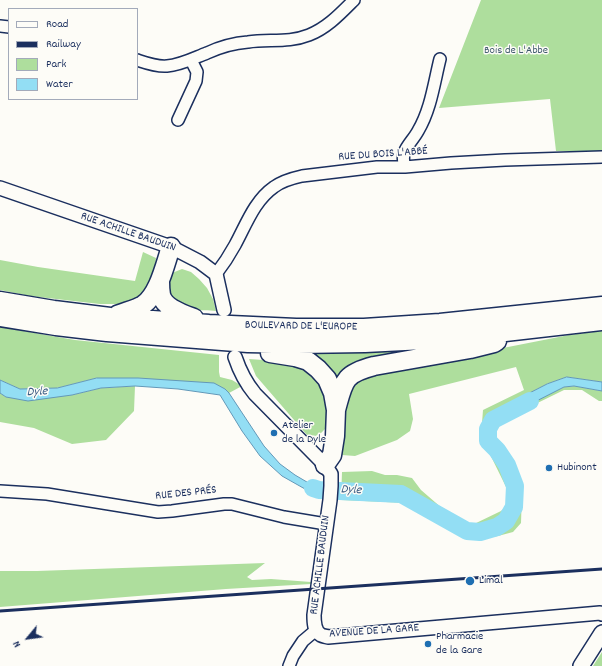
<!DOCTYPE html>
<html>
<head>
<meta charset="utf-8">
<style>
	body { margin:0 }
	#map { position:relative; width:602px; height:666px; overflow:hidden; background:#fdfcf7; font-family:Dekko,sans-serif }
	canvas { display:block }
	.legend { position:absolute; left:8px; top:8px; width:130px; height:92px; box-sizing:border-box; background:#fdfcf7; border:1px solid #a3aaba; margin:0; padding:5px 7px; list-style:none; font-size:12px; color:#1b2f5e }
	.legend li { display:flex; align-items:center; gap:8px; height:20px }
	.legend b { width:20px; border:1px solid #a3aaba }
	.north { position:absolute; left:8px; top:618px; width:40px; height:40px; -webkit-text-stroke:3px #fdfcf7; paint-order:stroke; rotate:241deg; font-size:11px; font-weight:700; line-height:16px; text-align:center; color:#1b2f5e }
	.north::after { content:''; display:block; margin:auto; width:14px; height:18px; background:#1b2f5e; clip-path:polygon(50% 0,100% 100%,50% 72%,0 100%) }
</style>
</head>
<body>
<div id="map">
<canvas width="602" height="666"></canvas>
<ul class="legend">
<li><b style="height:5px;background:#fdfcf7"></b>Road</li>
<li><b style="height:5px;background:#1b2f5e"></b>Railway</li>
<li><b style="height:11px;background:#aede9d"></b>Park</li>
<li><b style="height:11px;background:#93def4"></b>Water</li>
</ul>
<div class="north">N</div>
</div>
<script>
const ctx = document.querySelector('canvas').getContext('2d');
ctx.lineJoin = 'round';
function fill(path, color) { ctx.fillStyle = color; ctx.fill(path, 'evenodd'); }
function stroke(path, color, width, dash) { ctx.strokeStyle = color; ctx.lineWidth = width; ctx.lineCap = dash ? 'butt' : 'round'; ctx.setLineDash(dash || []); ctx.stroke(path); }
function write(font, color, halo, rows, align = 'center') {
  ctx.font = font + ' Dekko,sans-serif'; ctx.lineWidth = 3; ctx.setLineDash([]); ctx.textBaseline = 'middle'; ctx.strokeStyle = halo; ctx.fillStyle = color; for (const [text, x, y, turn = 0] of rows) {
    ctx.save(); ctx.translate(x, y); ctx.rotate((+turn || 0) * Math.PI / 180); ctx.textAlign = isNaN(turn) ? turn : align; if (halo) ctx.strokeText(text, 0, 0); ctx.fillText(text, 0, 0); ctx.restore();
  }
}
fill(new Path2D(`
	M481,0h121v151h-46l-6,-52 -111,9z
	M143,252l13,6 -1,15 -9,22 -18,9h-28l-70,-8 -30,-6v-30l38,7 97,14z
	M182,269l9,3 8,7 8,9 6,11 3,12c-7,-1 -15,0 -22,-2 -12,-3 -31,-11 -26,-27 0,-3 3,-6 4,-9z
	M0,327l75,13 144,15v17l1,5 12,3 10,6 -13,7 -4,-4 -87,-11h-41l-40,10 -37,1 -20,-9z
	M602,331v51l-35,-5 -20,7 -38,20v10l55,-27 10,-1 28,5v10h-3l-17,-11h-18l-49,24 -19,15 -2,4 1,6 27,53 -1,31 -8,9 -15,4 -17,3 -16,-3 -58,-33 -66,-3 1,-28 30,-1 13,4h12l15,3 9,12 22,19 6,8 23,8 29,-14 9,-8 -2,-12 -27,-55 2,-26 41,-20 -8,-23 -107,27 4,25 -3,12 -13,9 -42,16 -13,-1 5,-58 6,-11 12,-10 11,-3 193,-38z
	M446,344l-105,36h-7l-30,-28z
	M249,359l42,3 14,3 22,22 1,37 -3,5 -5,5 -5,2 -8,-1 -51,-59z
	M135,386l-1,25 -28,29 -34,4 -38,-16 -34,-6v-29l6,4 66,-2 29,-7z
	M265,563l-18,14 5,3 19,-1 40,3v2l-85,5 -226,18v-36h37z
	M602,652v14h-9z`), '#aede9d');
const water = new Path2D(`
	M567,377l35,5v9l-28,-5 -10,1 -55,28 -1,-11 39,-20z
	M97,378h41l76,5 11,6 4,4 35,53 16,18 15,11 17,10 12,2 -1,7h-5l-13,-5 -23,-13 -22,-20 -18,-25 -22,-36 -42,-6 -43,-3 -34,2 -29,7 -44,6 -22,-4 -6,-4v-13l20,9 37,-1z`);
fill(water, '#93def4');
stroke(water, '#6398b8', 1);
stroke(new Path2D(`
	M313,488l6,2 82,4 66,37 13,1 17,-5 9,-6 8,-14 1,-21 -8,-21 -10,-15 -9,-9v-12l5,-9 37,-19`), '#93def4', 18);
const minor = new Path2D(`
	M0,26l9,1
	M137,60c9,3 20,7 30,6 14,-1 27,-8 40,-13 13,-6 27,-10 41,-11 21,-3 41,1 61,-7 18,-7 31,-21 45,-35
	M178,120l18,-39 1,-9 -6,-12
	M405,167c-6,-17 6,-23 13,-36 13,-22 16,-48 22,-72
	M216,274c7,-9 13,-18 19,-29 11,-20 19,-44 39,-58 8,-6 19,-9 28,-11l75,-9h28l46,-4 54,-3 97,-3
	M0,491l47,3 111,18 14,-1 52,-7h8l52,13 42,7
	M289,666l4,-10 10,-15 13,-11`);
const tertiary = new Path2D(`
	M0,188l171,59 29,15 16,12 8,36
	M235,357c5,15 10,25 20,37l70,71 6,9v12l-1,14 -16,115c0,7 0,16 7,20 2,1 4,1 7,2l272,-24 2,1`);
const secondary = new Path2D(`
	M581,666l21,-33`);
const trunk = new Path2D(`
	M160,282c0,4 0,8 1,13 3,13 22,19 33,23
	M0,301l54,9 56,7 99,7 87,4h68l76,-5 162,-17
	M117,315c7,-3 19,-6 26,-10 16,-11 22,-41 28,-58
	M0,317l56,9 51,6 141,11 50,1 67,-1 79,-4 158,-18
	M270,353l25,4 13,4 10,8 9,10 6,14 3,17 -1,26 -3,19 -7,10
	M336,410c8,-29 7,-36 38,-44l96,-17 24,-6 3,-2`);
stroke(minor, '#1b2f5e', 14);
stroke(tertiary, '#1b2f5e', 16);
stroke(secondary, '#1b2f5e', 18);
stroke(trunk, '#1b2f5e', 21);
stroke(minor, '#fdfcf7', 11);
stroke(tertiary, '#fdfcf7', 13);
stroke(secondary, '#fdfcf7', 15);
stroke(trunk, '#fdfcf7', 18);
stroke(new Path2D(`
	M0,611l602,-42`), '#1b2f5e', 3);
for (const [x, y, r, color] of [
	[274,433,4,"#1f6fb2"],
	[549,468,4,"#1f6fb2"],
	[470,581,5,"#1f6fb2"],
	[428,644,4,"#1f6fb2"]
]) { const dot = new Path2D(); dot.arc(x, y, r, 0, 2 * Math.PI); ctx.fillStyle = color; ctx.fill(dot); stroke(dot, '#fdfcf7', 1.5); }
write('12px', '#405b6e', '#fdfcf7', [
	["Bois de L'Abbe",516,51]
]);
write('12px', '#1b2f5e', '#fdfcf7', [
	["RUE DU BOIS L'ABBÉ",383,155,-4],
	["RUE ACHILLE BAUDUIN",128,233,19],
	["BOULEVARD DE L'EUROPE",301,327,1],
	["RUE DES PRÉS",186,494,-6],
	["RUE ACHILLE BAUDUIN",321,565,-83],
	["AVENUE DE LA GARE",374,632,-4]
]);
write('12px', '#1b2f5e', '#fdfcf7', [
	["Atelier",282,426],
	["de la Dyle",282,440],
	["Hubinont",557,468],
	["Limal",479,581],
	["Pharmacie",436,637],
	["de la Gare",436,651]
], 'left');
write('italic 13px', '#395b84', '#fdfcf7', [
	["Dyle",37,393,-2],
	["Dyle",351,491,3]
]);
</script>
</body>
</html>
